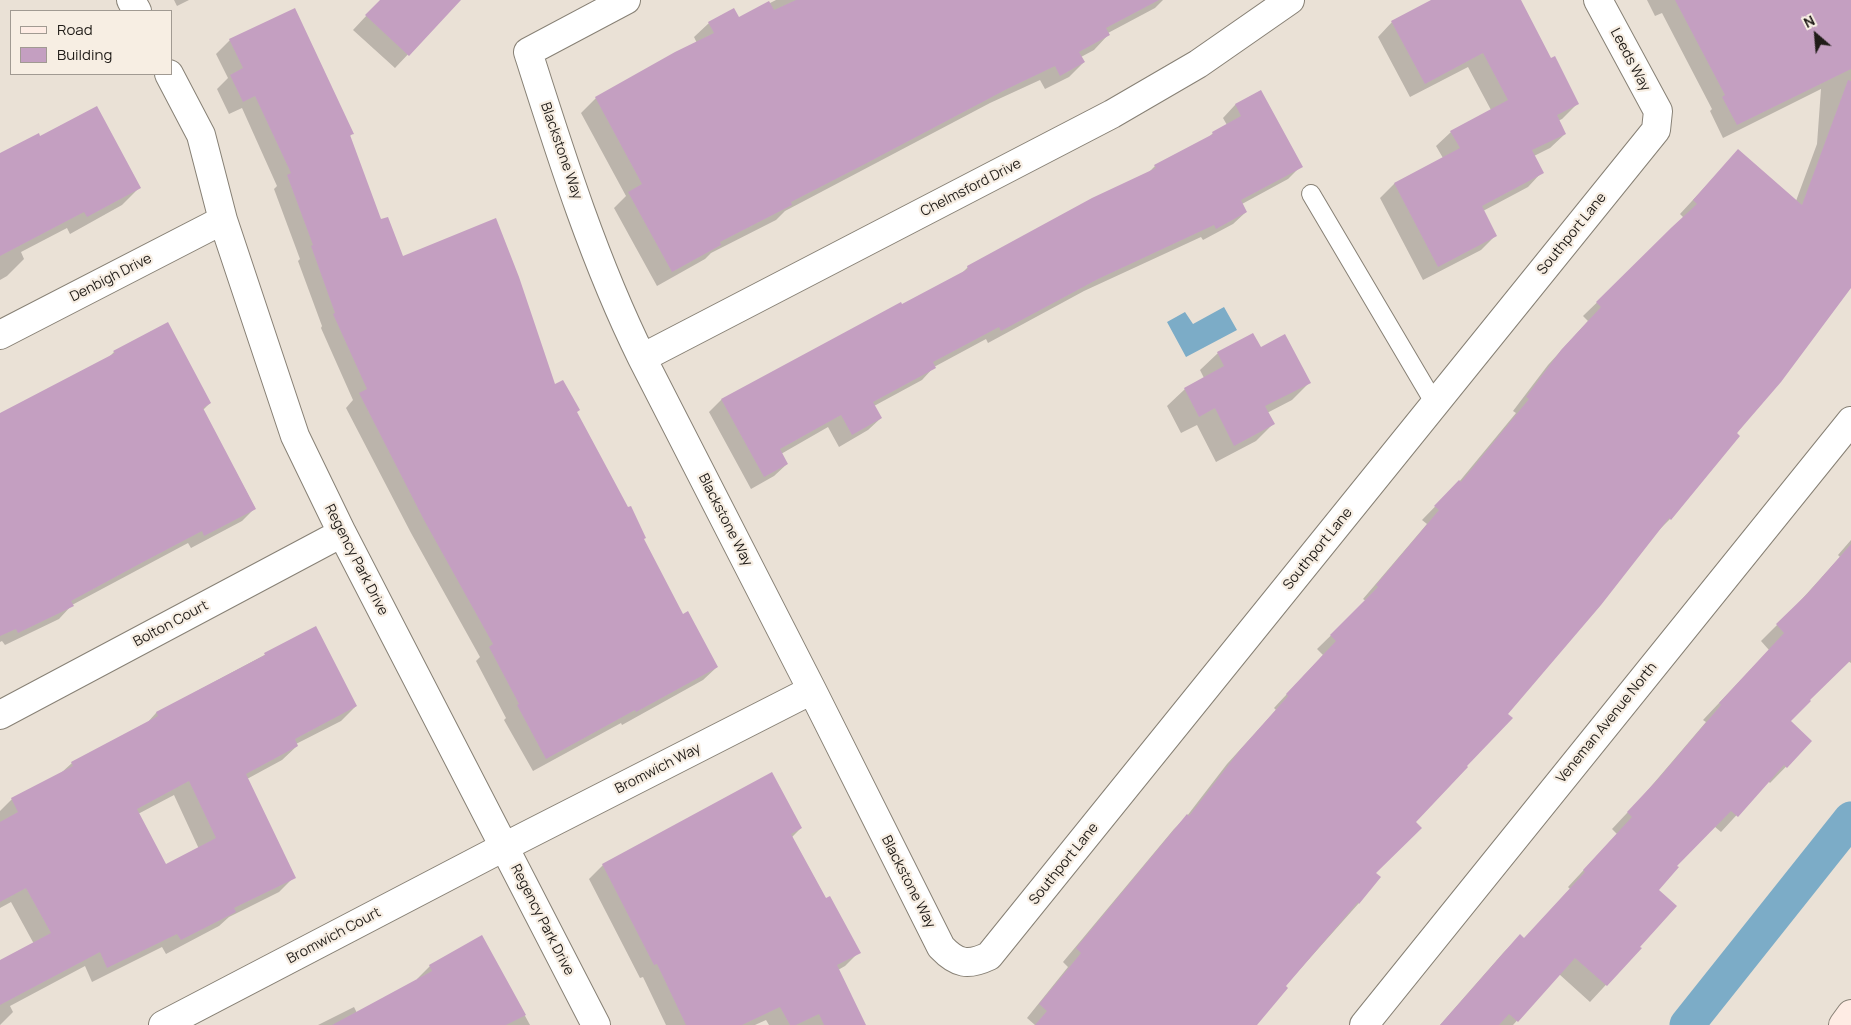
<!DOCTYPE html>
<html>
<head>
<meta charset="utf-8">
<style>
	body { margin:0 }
	#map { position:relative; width:1851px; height:1025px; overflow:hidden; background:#eae1d6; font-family:Manrope,sans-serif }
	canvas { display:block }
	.legend { position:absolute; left:10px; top:10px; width:162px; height:65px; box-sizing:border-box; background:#f7eee3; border:1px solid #a19a92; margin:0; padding:6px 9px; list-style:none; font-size:15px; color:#201c18 }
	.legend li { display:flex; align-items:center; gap:10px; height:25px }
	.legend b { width:25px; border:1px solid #a19a92 }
	.north { position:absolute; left:1791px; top:10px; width:50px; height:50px; -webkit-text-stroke:4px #f7eee3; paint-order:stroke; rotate:333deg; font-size:14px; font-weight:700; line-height:20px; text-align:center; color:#201c18 }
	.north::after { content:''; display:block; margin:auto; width:18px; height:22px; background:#201c18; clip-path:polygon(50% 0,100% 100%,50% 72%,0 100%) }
</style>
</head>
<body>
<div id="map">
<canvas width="1851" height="1025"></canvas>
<ul class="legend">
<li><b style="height:6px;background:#feece4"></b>Road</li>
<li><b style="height:14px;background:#c49fc1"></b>Building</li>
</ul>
<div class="north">N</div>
</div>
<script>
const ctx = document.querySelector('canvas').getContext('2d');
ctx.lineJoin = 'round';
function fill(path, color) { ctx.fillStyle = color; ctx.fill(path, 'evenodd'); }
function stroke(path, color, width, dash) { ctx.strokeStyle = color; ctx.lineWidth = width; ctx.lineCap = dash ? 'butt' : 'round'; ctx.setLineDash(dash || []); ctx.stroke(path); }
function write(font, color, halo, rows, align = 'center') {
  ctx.font = font + ' Manrope,sans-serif'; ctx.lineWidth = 4.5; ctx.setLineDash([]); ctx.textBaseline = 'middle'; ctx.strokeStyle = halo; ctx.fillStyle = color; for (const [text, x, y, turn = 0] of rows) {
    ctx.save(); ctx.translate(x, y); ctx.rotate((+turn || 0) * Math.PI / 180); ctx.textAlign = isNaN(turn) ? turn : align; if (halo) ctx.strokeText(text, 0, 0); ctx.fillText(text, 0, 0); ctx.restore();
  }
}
fill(new Path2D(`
	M1224,307l13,23 -51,27 -19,-35 18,-10 8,12z`), '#7cacc7');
fill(new Path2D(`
	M174,0h15l-12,6z
	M381,0h64l4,11 -54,57 -42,-38z
	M776,0h387l-8,8 -47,25v2l-14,15 -13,7 3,5 -15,15 -24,12 -5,-9 -50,23 -205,108 -9,9 -65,33 -6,6 -48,27 -43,-78 12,-12 -45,-83 15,-15 101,-55 -3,-6 15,-14 29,-4z
	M1434,0h85l32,60 26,44 -15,15 -4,2 7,13 -15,14 -16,8 8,16 -14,15 -45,24 13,24 -15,15 -58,30 -43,-82 14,-14 49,-26 -7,-12 15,-14 40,-22 -23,-43 -58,30 -32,-60 14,-15z
	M1647,0h166l38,17v269l-181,233 -13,13 -242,290 -41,51 -15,30 -74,83 -29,39h-221l-8,-7 41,-51 -5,-5 111,-133 13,-13 40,-52 49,-54 -2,-2 49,-53 -6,-6 49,-48 -3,-2 64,-75 -5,-4 37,-38 57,-69 -3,-2 35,-46 40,-44 -5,-5 101,-98 -4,-4 58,-63 58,50 21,-57 4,-55 -98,49 -13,-27 2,-2 -50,-96 -7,3z
	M230,40l123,93 -4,4 32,84 21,37 152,128 22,26 107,204 34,51 -14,13 -81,45 -1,-2 -88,48 -29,-51 2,-2 -30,-57 4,-4 -69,-124 -65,-125 7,-8 -32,-72 1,-2 -24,-65 2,-2 -26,-70 3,-3 -35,-78 -13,6 -12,-25 11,-11 -12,-24z
	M1260,91l41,75 -13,13 -46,25 4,8 -13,12 -30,16 -2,-3 -117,54 -96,52 -2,-4 -52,28 -12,13 -48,26 7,12 -13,12 -29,17 -11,-20 -47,27 6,10 -13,12 -23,13 -42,-77 12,-12 180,-94 59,-31 8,-8 180,-94 7,-7 53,-28 5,-5 14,-8 -4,-7 12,-13z
	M40,138l99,50 -17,17 -52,29 -3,-6 -46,24 3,7 -17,17 -7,4v-125z
	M167,324l43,79 -7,7 52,98 -13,13 -51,27 -3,-5 -116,62 -13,14 -54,26 -3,-4 -2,1v-228l108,-56 6,-6z
	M1260,348l49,35 -17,17 -25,13 6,11 -17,17 -40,21 -19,-37 -16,8 -14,-27 18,-17 19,-11 -4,-8 18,-17z
	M1851,540v123l-3,-2 -40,39 -18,21 21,20 -41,42 -2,-2 -47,51 -7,-6 -39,40 -18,24 -19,57 2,1 -50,54 -31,-28 -46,51h-73l64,-73 16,-16 4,3 46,-50 -2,-2 49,-53 -5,-5 30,-32 64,-75 -3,-2 66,-70 -8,-9 32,-32 47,-52 -2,-2z
	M315,628l41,78 -15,15 -45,23 1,2 -15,14 -35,19 47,98 -15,15 -50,25 -10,9 -53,28 -4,-7 -70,35 -7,-16 -75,40 3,6 -13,13v-63l34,-18 -23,-42 -11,6v-97l12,-12 49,-26 11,-10 75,-40 9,-10zM174,795l25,54 -33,17 -28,-52z
	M801,828l-9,9 34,62 33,53 -14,14 -7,4 26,55h-95l-3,-5 -11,5h-89l-23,-48 -3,1 -51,-99 14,-14z
	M482,937l48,88h-212l36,-18 3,6 61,-32 -1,-2 13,-13z`), '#0003');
stroke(new Path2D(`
	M1687,1025l164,-206`), '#7cacc7', 35);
fill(new Path2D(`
	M380,0h81l-52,56 -44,-41z
	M796,0h363l-53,28 4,7 -31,17 6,10 -25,14 -5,-10 -48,23 -142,75 -74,38 1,3 -72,37 1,3 -49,27 -44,-80 14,-8 -47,-87 80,-45 39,-19 -6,-11 26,-14 5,9 30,-16 5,9z
	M1431,0h90l30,58 4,-2 24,48 -22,11 9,19 -34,16 12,23 -62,33 15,30 -59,31 -44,-84 66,-35 -10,-17 58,-31 -25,-47 -58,31 -34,-63z
	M1675,0h176v69l-114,56 -15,-28 3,-2z
	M295,8l59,126 -4,1 31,84 7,-2 15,39 93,-38 23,59 36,107 8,-4 17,30 -3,2 51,95 3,-1 15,32 -2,1 39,75 5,-3 30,56 -82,45 -1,-2 -89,49 -29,-54 2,-1 -30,-57 4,-3 -69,-124 -65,-127 8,-4 -34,-75 2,-1 -24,-67 2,-1 -26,-70 4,-2 -36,-77 -12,6 -13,-27 13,-7 -14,-29z
	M1848,80l3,1v207l-70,94 -44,51 3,3 -69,84 -2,-2 -68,87 -93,109 5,4 -46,48 1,1 -52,55 6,6 -46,45 5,4 -22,27 -1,-2 -72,84 2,2 -31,37h-222l12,-14 -8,-7 42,-51 -5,-5 111,-134 2,2 51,-66 48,-54 -2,-2 50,-53 -6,-6 48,-48 -2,-2 63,-75 -5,-4 25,-26 2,2 68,-83 -3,-2 35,-47 40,-43 -5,-5 76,-75 25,-23 -4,-4 45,-51 64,56z
	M1261,90l42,77 -62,33 6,12 -31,17 -2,-4 -116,54 -97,52 -2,-4 -66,35 3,6 -63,34 9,16 -30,17 -11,-20 -61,34 8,15 -24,13 -43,-78 180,-97 1,2 66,-35 -1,-3 125,-68 64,-30 -2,-3 59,-31 -1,-2 29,-16 -6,-12z
	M97,106l44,82 -54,29 -3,-5 -84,44v-103l39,-20 1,3z
	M168,322l43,81 -8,5 53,101 -52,27 -2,-5 -59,31 -72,39 3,5 -56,27 -2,-4 -16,7v-223l115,-60 -2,-2z
	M1253,333l8,14 24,-13 26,49 -46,23 10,18 -41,22 -19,-38 -16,9 -15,-29 40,-22 -7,-14z
	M1851,544v116l-41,40 1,1 -20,20 21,20 -25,27 -3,-3 -46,52 -7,-6 -54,55 2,1 -20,23 18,16 -37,41 2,1 -35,38 -32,-28 -57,64 -9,-8 -10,11h-59l80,-91 4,4 61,-66 -2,-2 49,-53 -5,-5 31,-33 63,-74 -2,-2 65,-70 -8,-9 31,-30z
	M316,626l41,80 -62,33 3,7 -52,28 50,104 -62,30 2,4 -55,28 -4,-6 -70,34 -7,-16 -100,53v-45l51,-27 -25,-45 -26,14v-80l18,-10 -7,-14 62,-32 -2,-4 87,-46 -2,-4 109,-57 -1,-2zM189,781l27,57 -50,26 -29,-55z
	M772,772l30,56 -11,6 35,64 4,-2 31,57 -24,12 29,60h-42l-5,-11 -23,11h-6l-10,-18 -38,18h-56l-29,-61 -3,1 -52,-101z
	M482,935l44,80 -20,10h-174l100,-54 -3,-6z`), '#c49fc1');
const service = new Path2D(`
	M1311,194l124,210`);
const minor = new Path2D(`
	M131,0l6,11
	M626,0l-98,52c33,104 66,209 114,306l170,332 129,257c16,17 27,19 48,9l667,-826 2,-19 -60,-111
	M169,74l32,61 22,85 72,216 47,97 254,492
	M0,335l223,-115
	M642,358l470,-244 86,-50 92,-64
	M0,715l342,-182
	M163,1025l341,-178 308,-157
	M1364,1025l487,-604`);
const secondary = new Path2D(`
	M1843,1025l8,-11`);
stroke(service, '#878075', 20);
stroke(minor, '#878075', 30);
stroke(secondary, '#878075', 30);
stroke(service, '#fff', 18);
stroke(minor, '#fff', 28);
stroke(secondary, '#feece4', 28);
write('14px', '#201c18', '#f7eee3', [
	["Leeds Way",1630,60,62],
	["Blackstone Way",561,151,71],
	["Chelmsford Drive",971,188,-27],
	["Southport Lane",1572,234,-51],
	["Denbigh Drive",111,278,-27],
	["Blackstone Way",725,520,63],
	["Southport Lane",1318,549,-51],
	["Regency Park Drive",356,560,63],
	["Bolton Court",171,624,-28],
	["Veneman Avenue North",1607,723,-51],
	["Bromwich Way",658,769,-27],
	["Southport Lane",1064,864,-51],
	["Blackstone Way",908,882,63],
	["Regency Park Drive",542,920,63],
	["Bromwich Court",334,936,-28]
]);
</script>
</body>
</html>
